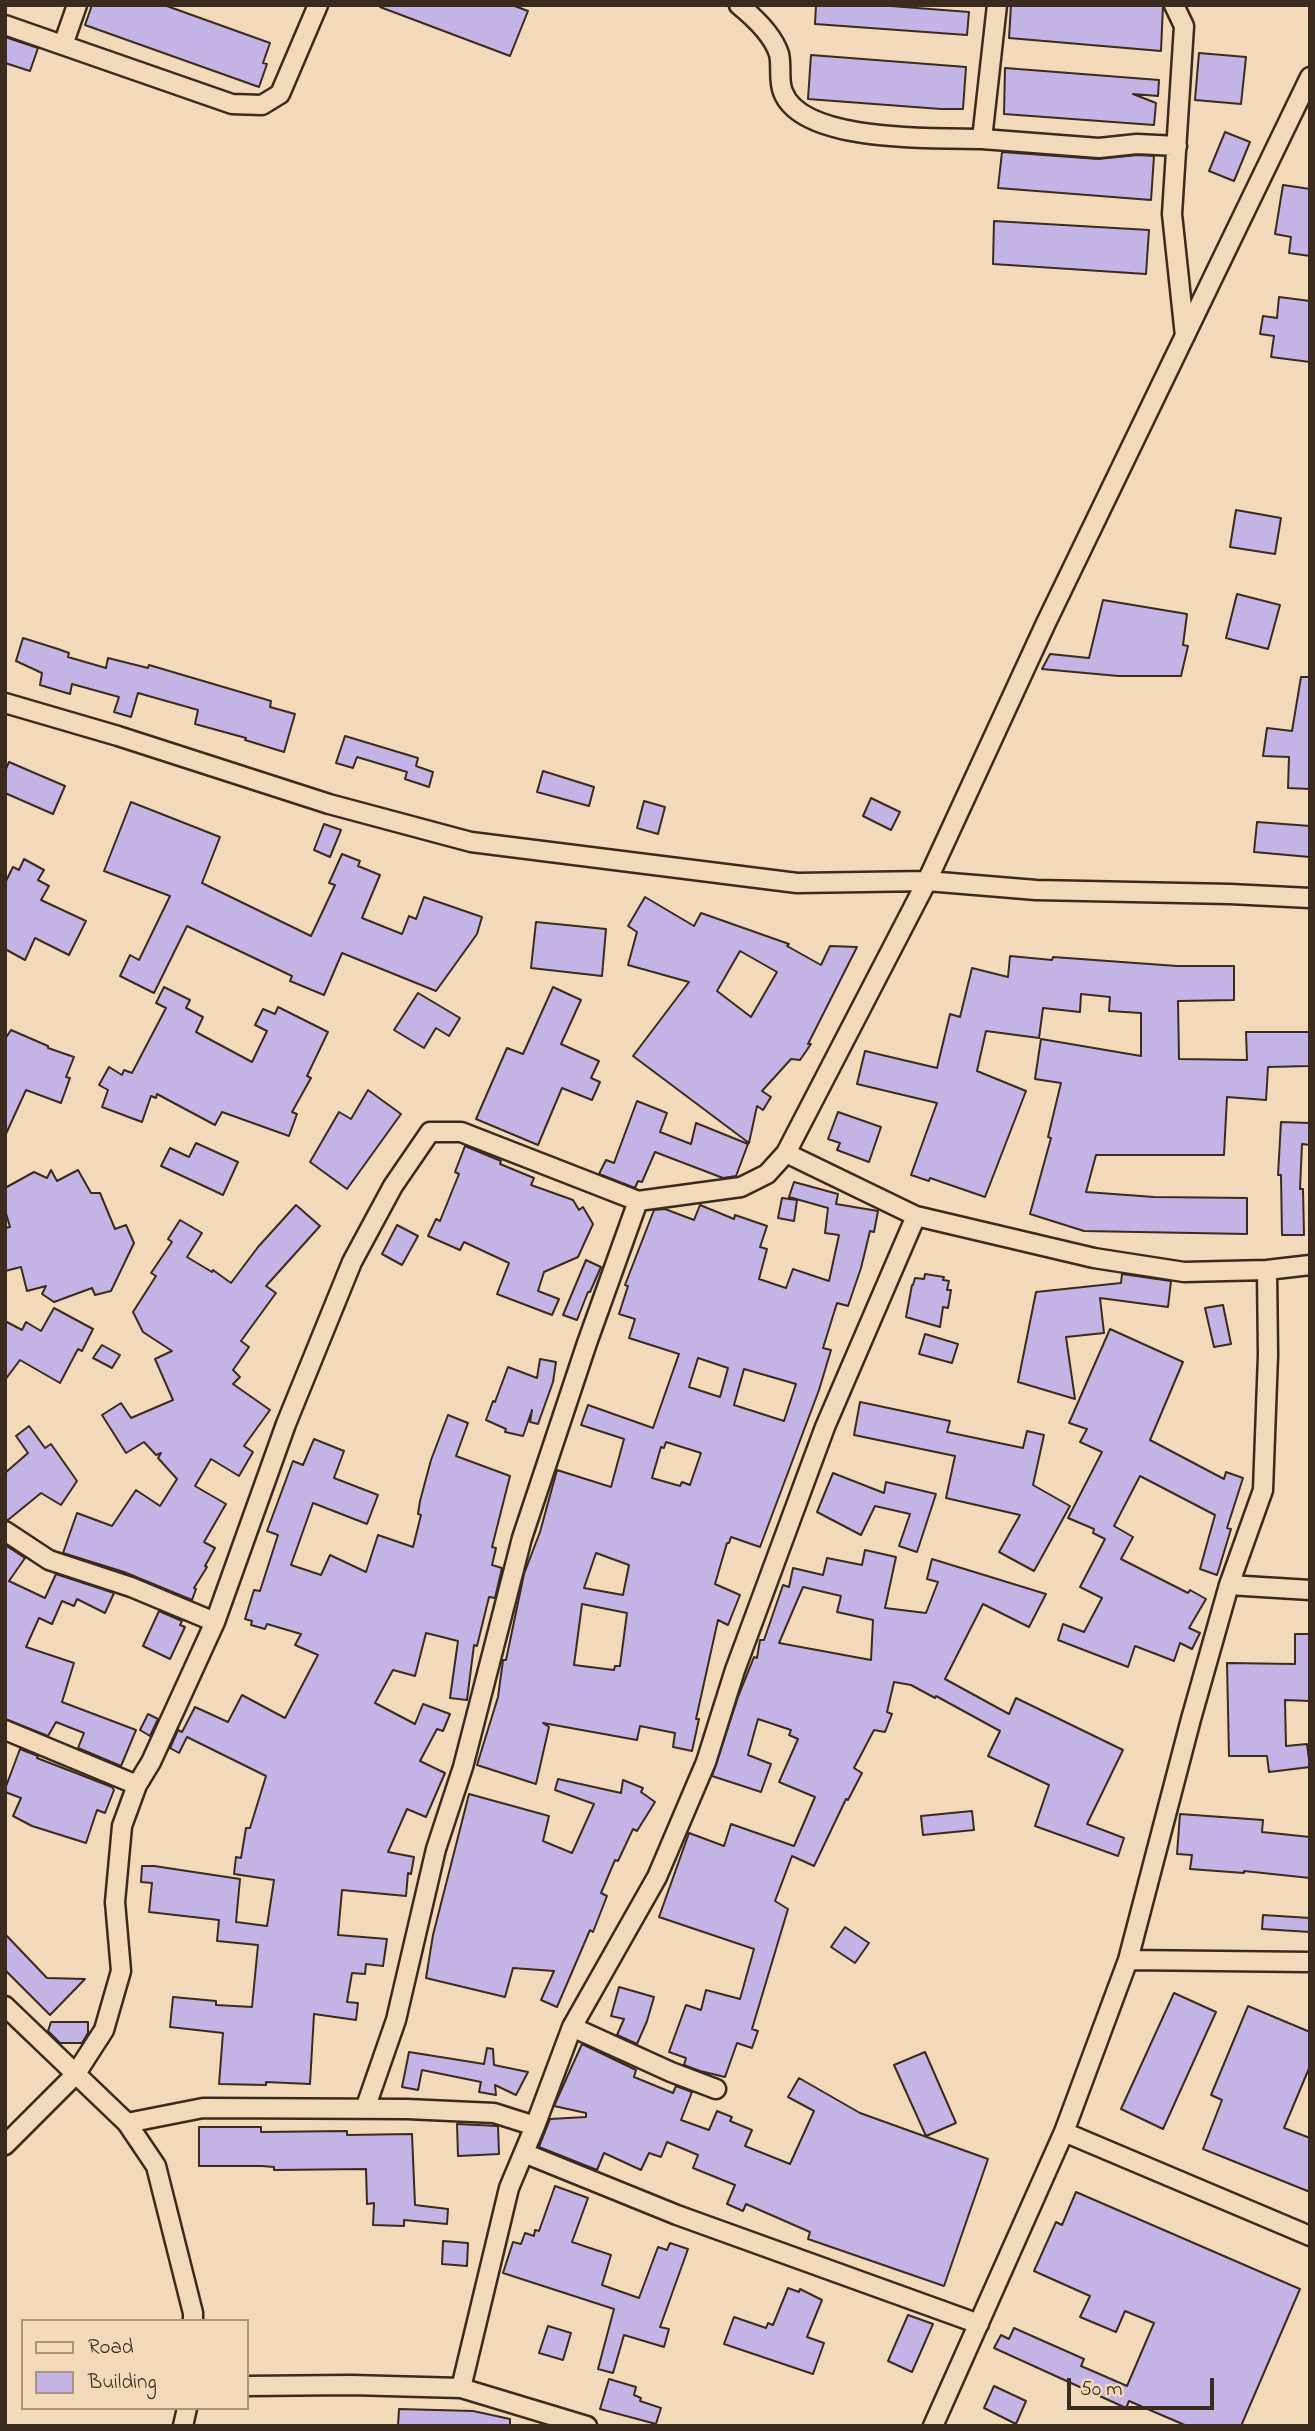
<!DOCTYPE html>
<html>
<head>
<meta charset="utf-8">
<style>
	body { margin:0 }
	#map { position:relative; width:1315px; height:2431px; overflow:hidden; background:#f1d9b9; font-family:"Indie Flower",sans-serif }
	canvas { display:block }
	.frame { position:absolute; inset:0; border:7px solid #3b2a1e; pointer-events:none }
	.legend { position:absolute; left:21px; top:2319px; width:228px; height:91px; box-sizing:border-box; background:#f1d9b9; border:2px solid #a8937b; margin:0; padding:9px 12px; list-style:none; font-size:21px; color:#3b2a1e }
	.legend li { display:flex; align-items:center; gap:14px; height:35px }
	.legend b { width:35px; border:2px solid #a8937b }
	.scale { position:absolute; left:1067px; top:2378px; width:147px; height:32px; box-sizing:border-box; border:4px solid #3b2a1e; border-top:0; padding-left:9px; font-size:21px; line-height:24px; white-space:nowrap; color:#3b2a1e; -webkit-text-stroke:5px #f1d9b9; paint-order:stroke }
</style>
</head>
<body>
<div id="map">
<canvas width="1315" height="2431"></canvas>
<div class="frame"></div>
<ul class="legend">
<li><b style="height:9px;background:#f1d9b9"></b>Road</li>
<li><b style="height:19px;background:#c4b4e5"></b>Building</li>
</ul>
<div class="scale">50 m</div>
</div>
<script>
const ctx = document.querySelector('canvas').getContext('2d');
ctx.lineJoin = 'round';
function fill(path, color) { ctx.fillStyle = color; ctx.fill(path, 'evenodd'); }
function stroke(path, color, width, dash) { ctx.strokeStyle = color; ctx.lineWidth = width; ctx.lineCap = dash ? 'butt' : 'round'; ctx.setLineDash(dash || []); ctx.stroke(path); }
const building = new Path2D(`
	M92,5h72l106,38 -7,20 4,1 -8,23 -174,-62z
	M380,5h132l16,6 -18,45 -130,-49z
	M816,5h62l91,7 -2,23 -152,-11z
	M1011,5h152l-2,46 -152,-13z
	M5,37l33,11 -8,23 -25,-8z
	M1199,53l47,4 -5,47 -46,-4z
	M811,55l155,12 -3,42h-22l-133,-10z
	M1005,68l154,12 -1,16 -25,-2 23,9 -2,22 -150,-11z
	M1225,132l25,10 -16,39 -25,-10z
	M1002,152l96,7 39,-4 17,1 -3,44 -153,-12z
	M1283,185l27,4v67l-21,-3 2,-16 -16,-3z
	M994,221l155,9 -3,44 -153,-10z
	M1279,297l31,4v61l-39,-5 3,-21 -14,-2 3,-18 14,2z
	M1236,510l45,8 -6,36 -45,-7z
	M1237,594l43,11 -12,44 -42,-11z
	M1103,600l84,14 -4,31 5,1 -7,30h-63l-76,-7 8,-15 39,4z
	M23,638l35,11 11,4 -1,4 38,11 2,-10 40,10 1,-3 122,36 -1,6 25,7 -11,38 -39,-12 1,-2 -51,-14 3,-14 -60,-17 -7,24 -17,-5 5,-15 -47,-13 -2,10 -30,-9 2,-12 -26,-12z
	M1301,677h9v112l-22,-1 1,-31 -26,-1 4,-28 25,3z
	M345,736l73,22 -2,8 17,6 -4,15 -24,-8 2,-7 -50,-15 -4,11 -17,-5z
	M9,762l56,24 -12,28 -48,-21v-22z
	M543,771l51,16 -5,19 -52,-14z
	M871,798l29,14 -9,18 -28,-14z
	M644,801l21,6 -7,27 -21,-6z
	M131,802l89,35 -18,46 109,53 24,-51 -6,-2 13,-29 18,7 -2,5 22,9 -18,43 40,16 7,-18 7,3 8,-22 58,20 -5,17 -41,57 -94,-38 -18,42 -34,-14 2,-5 -105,-50 -33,67 -34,-17 10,-21 9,5 31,-64 -66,-25z
	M1257,822l53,4v31l-56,-5z
	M324,824l17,6 -11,27 -16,-7z
	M24,859l20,11 -6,10 11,6 -8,14 45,21 -17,34 -34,-17 -10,22 -20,-11v-66l8,-16 6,3z
	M645,897l49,29 7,-13 88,31 -2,2 34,19 9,-19 27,1 -49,97h3l-11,16 -9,-1 -29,32 9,6 -8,13 -6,-4 -8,37 -116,-87 56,-74 -61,-17 9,-33 -9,-6zM740,951l37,21 -26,45 -34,-26z
	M536,922l70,7 -4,47 -71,-8z
	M1010,956l42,4 1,-3 124,9h57v34l-56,1 1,58 68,1 -1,-28h64v34l-42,1 -2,33 -39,-3 -3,58h-128l-10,37 68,5 93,1v36l-163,-3 -54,-17 21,-76 -3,-1 13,-54 -26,-4 6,-40 100,17v-43l-32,-2 1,-14 -29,-3 -1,18 -37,-4 -4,30 -53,-7 -9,40 49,20 -41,106 -55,-19 -1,3 -18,-6 26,-72 -80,-19 8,-33 72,17 13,-54 10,3 12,-49 36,9z
	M164,987l26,13 -4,8 17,9 -7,15 56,30 15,-31 -12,-6 8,-16 12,5 3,-7 50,25 -21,44 4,2 -19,34 5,2 -8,22 -67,-24 -7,13 -58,-31 -1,4 -5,-2 -9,26 -40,-15 6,-17 -9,-5 10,-18 13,8 2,-5 8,3 34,-65 -10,-5z
	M553,987l28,13 -20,44 38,17 -8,17 9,4 -8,18 -30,-12 -24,57 -62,-26 31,-71 16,6z
	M418,993l42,25 -11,18 -13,-8 -12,20 -30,-18z
	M11,1030l37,16v2l26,9 -8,20 4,1 -9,25 -35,-13 -21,46v-97z
	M368,1090l33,24 -54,75 -37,-27 29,-50 12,7z
	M637,1101l30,12 -7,19 31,12 5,-21 52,21 -12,32 -13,2 -68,-26 -13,30 -4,-1 -3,7 -36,-14 7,-14 8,3z
	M838,1112l43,15 -12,35 -32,-12 3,-7 -12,-4z
	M1281,1122l29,1v22l-8,-1 -2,45h3l1,46h-22l-1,-60h-3z
	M196,1143l42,19 -15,33 -62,-29 9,-18 19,9z
	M465,1146l36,15 -1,3 34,14 -3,7 42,15 6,10 4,-3 10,17 -15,33 -34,15 -6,19 21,8 -7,16 -55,-21 12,-31 -45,-21 -4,8 -32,-14 8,-17 4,2 19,-47 -4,-2z
	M51,1170l6,11 21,-11 13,23h9l15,36 11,-4 8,18 -23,48 -16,4 -3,-7 -38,14 -12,-8 4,-8 -19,5 -6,-24 -16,4v-43l5,-1 -5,-17v-22l29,-16 13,6z
	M794,1182l44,12 -2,10 42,7 -4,21 -4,-1 -9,37 -13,38 -11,-3 -14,45 8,2 -12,40 -59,157 -29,-10 -2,6h-2l-12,41 25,11 -12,30 -10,-5 -22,99h3l-7,32 -19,-4 2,-14 -35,-7 -3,14 -94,-17 6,4 -13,57 -59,-19 21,-68 5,-37h3l18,-86 16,-42 17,-62 54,17 13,-48 -43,-14 7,-20 65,23 26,-74 -50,-16 6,-19 -16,-5 9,-28 -3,-1 29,-75 11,-1 29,11 6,-15 34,14 1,-4 32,11 -7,21 7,2 -8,30 27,9 7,-19 36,12 10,-46 -14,-2 3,-25 -39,-11zM698,1358l30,10 -8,29 -31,-10zM744,1369l52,15 -12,37 -50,-16zM666,1442l35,11 -11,32 -8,-3 -2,4 -28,-8 9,-31 3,1zM596,1553l33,12 -6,30 -39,-7zM582,1604l45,9 -7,53h-5l-1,4 -40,-5z
	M782,1198l15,2 -3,21 -16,-3z
	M296,1205l24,21 -54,60 10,7 -35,48 8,6 -16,23 7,7 -7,7 37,26 -26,36 9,6 -14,24 -28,-17 -16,27 31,18 -22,38 11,6 -10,18 2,1 -13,21 2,1 -4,11 -68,-28 -61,-19 14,-40 35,13 24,-36 24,16 17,-27 -19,-21 3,-5 -5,2 -12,-13 -18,11 -24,-38 19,-12 10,15 42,-18 -18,-41 17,-8 -29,-19 -10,-20 23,-36 -5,-3 21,-31 -4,-3 12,-19 22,13 -15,24 25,15 1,-2 18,13 27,-36z
	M397,1225l21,11 -16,29 -20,-11z
	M586,1260l15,7 -11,25h-2l-11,28 -14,-5z
	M925,1274l19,3 -1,3 6,1 -2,9h4l-3,18 -5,-1 -3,20 -34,-10 6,-32h1l2,-7 9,1z
	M1122,1274l49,7 -3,26 -68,-9 4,35 -38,4 9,62 -57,-17 18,-90 85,-9z
	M1223,1305l8,39 -17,3 -9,-39z
	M54,1308l39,21 -11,22 -4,-2 -18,34 -40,-23 -15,20v-59l17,9 4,-8 15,9z
	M1110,1329l73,33 -33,78 74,39 2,-7 17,6 -16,50 4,1 -14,46 -17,-6 15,-54 -75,-39 -26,50 19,11 -12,22 67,34 2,-3 16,9 -17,29 11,5 -8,16 -12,-6 -6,18 -39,-15 -7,21 -70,-27 5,-16 21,8 18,-34 -22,-11 25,-48 -12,-6 1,-4 -26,-11 34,-66 -22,-10 7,-13 -18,-6z
	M925,1334l33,10 -6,19 -33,-9z
	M102,1345l18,10 -8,13 -19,-10z
	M540,1359l16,3 -3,20 -15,42 -8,-2 2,-12 -9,26 -18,-4 1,-3 -20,-9 7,-19 2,1 13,-35 29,11z
	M860,1402l90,19 -3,11 76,16 4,-17 17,4 -11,50 37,21 -36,65 -35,-19 21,-37 -74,-17 9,-42 -101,-21z
	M448,1415l20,8 -12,33 54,20 -18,71 4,1 -4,17 10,3 -7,30 -6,-1 -12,49 -3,-1 -7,55 -17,-2 8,-57 -32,-8 -11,43 -22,-6 -18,33 40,21 8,-20 27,10 -7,17 -6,-2 -17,32 25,12 -19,44 -19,-8 -19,43 26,5 -3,17 -3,-1 -2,23 -64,-6 -4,45 49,4 -4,27 -17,-2 -1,10 -13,-1 -5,29 11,1 -2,17 -42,-6 -4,70 -44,-2v3l-47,-1 4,-51 -53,-6 3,-30 43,4v4l36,2 6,-62 -41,-4 2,-21 -70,-8 3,-29 -11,-1 1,-16h12l86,13 -4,43 31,4 7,-46 -40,-6 2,-17 5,1 5,-30h4l16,-52 -79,-39 -8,16 -9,-5 8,-18 4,2 13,-25 33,15 14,-27 43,23 33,-63 -23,-10 6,-11 -34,-10 -2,5 -14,-4 1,-4 -7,-2 9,-29 6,1 18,-56 -11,-4 26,-70 10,4 11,-26 30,12 -10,27 44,17 -11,29 -54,-21 -22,62 30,10 9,-20 36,17 12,-37 35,12 8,-32 -3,-1 2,-13 11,-41z
	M29,1426l16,22 6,-4 26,37 -16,24 -20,-12 -33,27h-3v-47l23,-20 -12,-17z
	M833,1473l51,20 2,-11 50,12 -19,58 -18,-6 11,-32 -35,-8 -14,29 -44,-23z
	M5,1545l20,13 -16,23 36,17 11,-24 58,19 -9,20 -28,-14 -3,7 -12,-5 -10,23 -13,-6 -13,29 48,16 -12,39 74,28 -15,36 -43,-18 6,-15 -28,-11 -8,14 -43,-17z
	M865,1550l31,7 -11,51 41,5 12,-31 -11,-3 5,-20 114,35 -17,33 -46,-23 -38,75 64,35 7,-16 107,52 -36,74 37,14 -6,18 -83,-30 14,-41 -61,-29 12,-25 -64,-35 -1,2 -24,-13 -17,-3 -7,30 5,2 -7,18 -11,-2 -20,38 8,5 -14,27 -2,-1 -32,67 -22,-10 -17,45 13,8 -36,120 6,2 -6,17 -15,-5 -12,34 -25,-6 -16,-6 2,-7 -17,-6 17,-47 15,5 5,-20 34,9 14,-50 -95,-32 30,-84 35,13 7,-22 63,22 21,-49 -36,-15 19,-43 -9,-4 2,-5 -33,-11 -10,36 23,9 -10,28 -49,-16 26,-79 16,-40 3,1 3,-18h4l19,-55 6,2 4,-19 30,7 4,-17 35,7zM803,1587l38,9 -4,16 36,8 -2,40 -92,-17z
	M159,1611l23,10 -2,4 5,2 -15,32 -27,-13z
	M1295,1634h15v67l-25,-1 1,46 21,-2 3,23 -41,5 -2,-16h-38l-2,-93 68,1z
	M148,1714l10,5 -8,17 -10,-6z
	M20,1749l18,7 -1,2 75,29 2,3 -9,23 -8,-3 -11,33 -54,-17 -19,-10 8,-18 -16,-6v-3z
	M558,1779l63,14 2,-13 20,8 -2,4 14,10 -18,29 -4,-2 -15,32 -3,-1 -14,33 6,3 -14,36 -3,-2 -33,77 -16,-7 13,-29 -41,-3 -8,29 -79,-19 7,-43 36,-141 80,22 -6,25 29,12 22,-49 -39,-14z
	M972,1811l2,19 -51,5 -2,-19z
	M1180,1814l83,6 -1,12 48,5v41l-66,-7v2l-54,-4 2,-14 -15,-1z
	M1263,1915l47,3v14l-48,-3z
	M845,1927l24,16 -14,20 -24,-16z
	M5,1934l42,44 38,1 -35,36 -45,-45z
	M619,1987l35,10 -7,24 -10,23 -20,-9 7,-16 -13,-3z
	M1174,1993l42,19 -53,117 -42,-20z
	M1248,2006l62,26v34l-26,62 26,10v54l-107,-43 19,-49 -11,-5z
	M51,2022h37v11l-6,10h-22l-12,-12z
	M582,2044l54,26 -2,7 39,16 3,-7 16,6 -11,28 28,10 8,-19 15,6 -2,4 22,9 -7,16 45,18 24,-53 -26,-14 11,-19 61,35 128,46 -44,127 -136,-47 2,-7 -64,-28 -3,7 -16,-7 8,-19 -42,-17 5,-13 -31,-13 -6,15 -12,-4 -8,17 -37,-17 -7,17 -58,-23 11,-28 36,-2v-4l-32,-7z
	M487,2048l6,1 1,16 34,7 -12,23 -21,-10 1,10 -17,-3 2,-10 -59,-12 -4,20 -16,-3 7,-35 75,12z
	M925,2052l31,71 -30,13 -32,-71z
	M457,2124l41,2 1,28 -41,2z
	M199,2127h62v5l86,-1v4l65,-1 3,71 33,4 -1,15 -43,-4v6l-31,-1 1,-22 -7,1 -1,-35 -92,1v-3l-12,-1h-63z
	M555,2186l33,12 -16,44 39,13 -9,30 37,13 19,-51 9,3 3,-7 18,6 -28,78 9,2 -5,18 -40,-12 -11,38 -15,-4 16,-60 -111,-36 10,-31 8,2 4,-11 9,3 1,-6 4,1z
	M1076,2192l224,97 -59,137h-54l-58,-25 -3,7 -132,-60 7,-13 8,4 5,-11 70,31 -3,7 46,20 27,-63 -29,-12 -9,21 -36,-15 10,-21 -56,-25 22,-49 6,3z
	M443,2241l25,2 -1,23 -25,-2z
	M788,2288l11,4 1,-3 22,11 -15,37 17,6 -11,31 -89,-30 10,-27 32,11 2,-5 5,2z
	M908,2315l25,9 -21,48 -24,-11z
	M548,2326l23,7 -8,27 -24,-7z
	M609,2379l27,8 -2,8 7,3 -1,3 21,7 -5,16 -56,-15z
	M994,2386l32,15 -10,23 -32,-16z
	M399,2409l74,2 37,8v7h-112z`);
fill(building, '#c4b4e5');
stroke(building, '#3b2a1e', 2);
const minor = new Path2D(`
	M739,5c16,13 34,30 40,49 3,12 -1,26 4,38 19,51 152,46 199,47
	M997,5l-15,134 117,9 38,-4 40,2
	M1174,5l10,21 -12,188 13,122
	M5,25l227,79 30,1 18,-11 38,-89
	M63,45l14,-40
	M5,703l113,33 211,68 142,38 326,41 130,-2 109,9 194,4 80,4
	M786,1153l130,63 178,42 90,14 83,-2 43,-5
	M5,1531l44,29 82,27 84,35
	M1229,1585l81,5
	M5,1730l132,55
	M1128,1960l182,2
	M5,2006l122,117 29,43 37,147v8
	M572,2027l99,45 45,17
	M365,2109l31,-89 40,-171 27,-82 59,-229 65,-195 51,-142
	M127,2123l76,-15 204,1 87,4 41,13
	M1064,2132l246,104
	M5,2145l70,-70 29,-45 17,-59 -6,-69 7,-76 15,-41 14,-23 64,-140 71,-198 66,-162 41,-76 37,-54h31l177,69 103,-14 26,-13 19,-21 141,-272 119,-258 264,-546
	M524,2153l153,62 302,109
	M247,2386l104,-1 110,3 126,38
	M461,2388l48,-200 26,-62 37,-99 85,-150 49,-115 29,-92 90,-243 91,-211
	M183,2426l4,-18
	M933,2426l131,-294 64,-172 63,-241 38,-134 34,-95 5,-135 -1,-85`);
stroke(minor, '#3b2a1e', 23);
stroke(minor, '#f1d9b9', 18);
</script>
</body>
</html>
